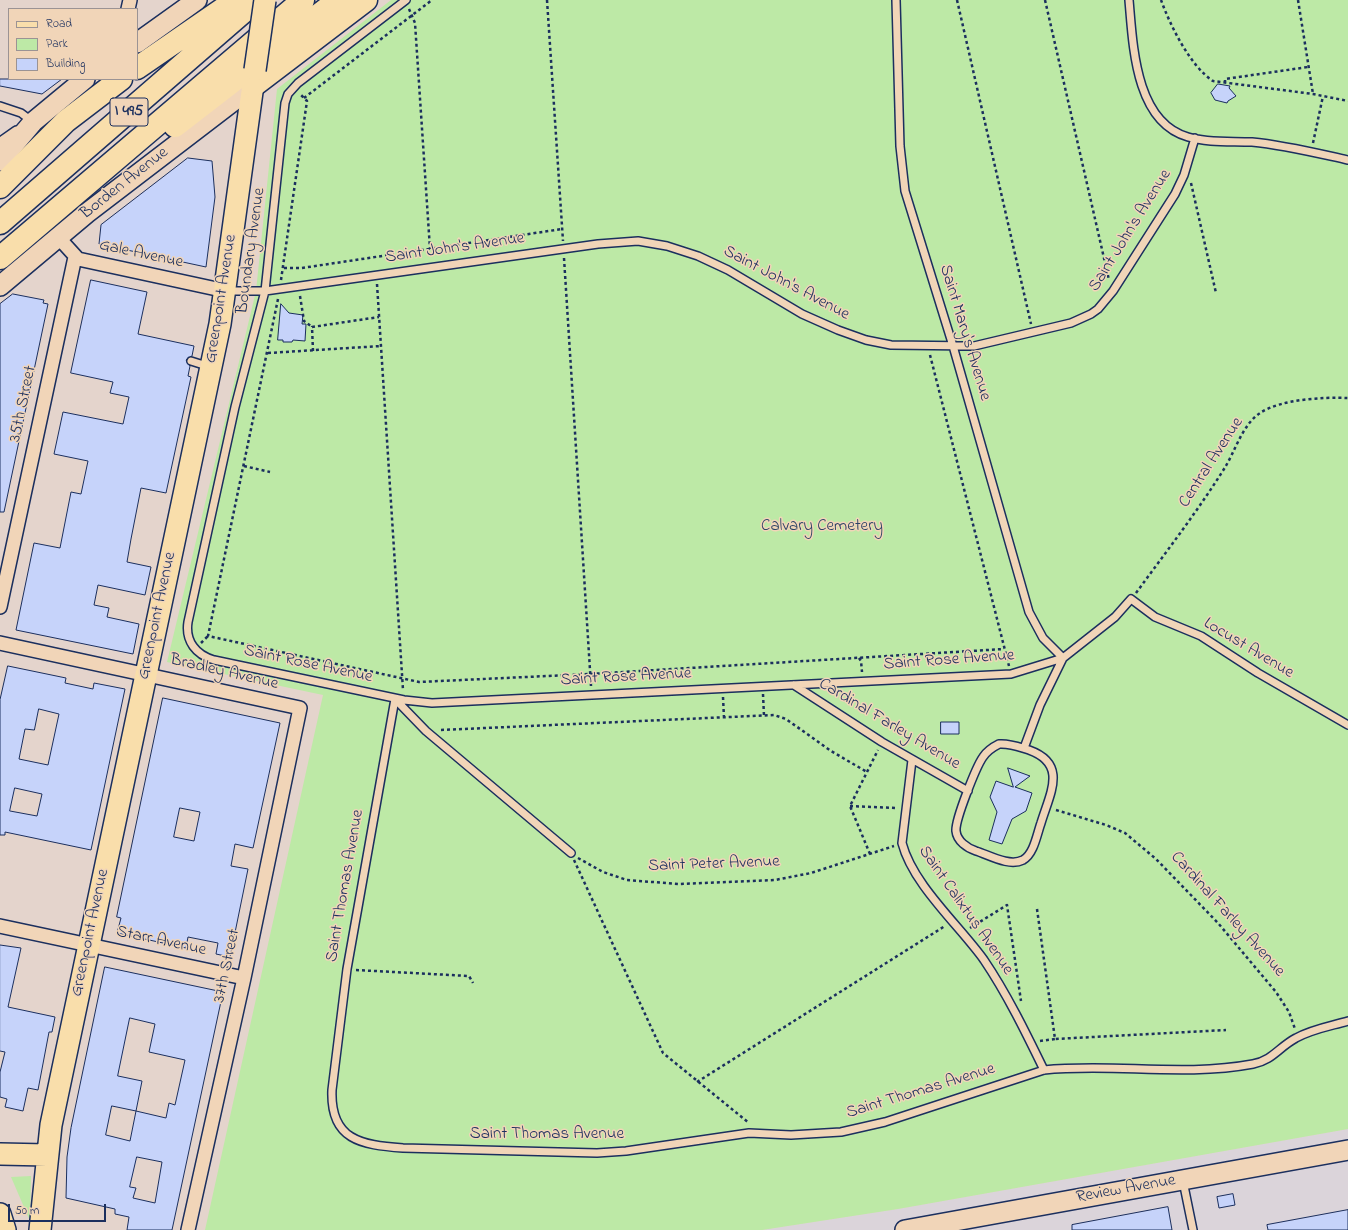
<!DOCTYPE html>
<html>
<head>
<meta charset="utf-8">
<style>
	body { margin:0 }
	#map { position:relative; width:1348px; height:1230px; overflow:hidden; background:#e4d4cc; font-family:"Indie Flower",sans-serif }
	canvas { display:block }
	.legend { position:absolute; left:8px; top:8px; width:130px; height:72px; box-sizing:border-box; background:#f1d5b8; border:1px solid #9b9394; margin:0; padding:5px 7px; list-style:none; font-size:12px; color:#1b2f5e }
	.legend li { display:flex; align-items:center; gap:8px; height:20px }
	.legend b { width:20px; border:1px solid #9b9394 }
	.scale { position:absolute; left:8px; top:1204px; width:98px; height:18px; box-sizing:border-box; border:2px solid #1b2f5e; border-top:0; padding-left:5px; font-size:12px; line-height:14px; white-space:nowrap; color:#1b2f5e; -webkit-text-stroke:3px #f1d5b8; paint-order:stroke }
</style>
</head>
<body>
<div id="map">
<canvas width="1348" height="1230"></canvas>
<ul class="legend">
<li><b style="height:5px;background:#f9deab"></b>Road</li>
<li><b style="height:11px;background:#bde9a6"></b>Park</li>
<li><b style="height:11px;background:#c6d3fa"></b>Building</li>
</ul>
<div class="scale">50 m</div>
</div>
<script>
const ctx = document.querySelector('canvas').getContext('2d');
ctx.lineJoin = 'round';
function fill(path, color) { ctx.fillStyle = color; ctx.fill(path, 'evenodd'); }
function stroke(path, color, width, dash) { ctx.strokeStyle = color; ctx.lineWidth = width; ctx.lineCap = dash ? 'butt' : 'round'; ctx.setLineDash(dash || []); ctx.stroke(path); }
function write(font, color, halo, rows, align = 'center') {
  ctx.font = font + ' "Indie Flower",sans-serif'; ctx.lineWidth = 3; ctx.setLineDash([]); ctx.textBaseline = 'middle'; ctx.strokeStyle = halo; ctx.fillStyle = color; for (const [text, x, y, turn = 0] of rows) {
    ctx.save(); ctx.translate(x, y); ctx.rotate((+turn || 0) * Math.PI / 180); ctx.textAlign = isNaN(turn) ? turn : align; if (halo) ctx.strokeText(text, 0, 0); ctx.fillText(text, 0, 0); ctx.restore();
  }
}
fill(new Path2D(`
	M1348,1129v101h-586l136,-21z`), '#dbd4da');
fill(new Path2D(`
	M391,0h957v1129l-450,80 -136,21h-557l118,-535 -156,-33 89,-371 21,-202z
	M31,1176l-1,45 -19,-44z`), '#bde9a6');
const building = new Path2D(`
	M0,79h62l-20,15 -42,-8z
	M1218,84l12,2 -1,2 7,8 -8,5 -1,2 -12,-3 -4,-7z
	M188,158l24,3 3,36 -9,70 -107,-23 2,-19z
	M91,280l56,12 -9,42 56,12 -2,10 -6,4 4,6 -2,10 3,1 -25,116 -25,-5 -10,51 -4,23 24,5 -6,28 -47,-10 -4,20 15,3 -2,9 32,7 -6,30 -117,-24 18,-87 26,5 11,-56 10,2 7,-33 -34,-7 9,-42 60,12 6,-27 -19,-4 3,-11 -42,-9z
	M13,294l31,6 -1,3 5,1 -44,208h-4v-208z
	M281,304l8,9 14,2 -1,9h4l-1,17 -12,-1 -1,2h-9v-2h-5z
	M8,666l58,12 -1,5 28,6 1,-6 31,6 -34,161 -86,-18v3h-5v-135zM39,709l20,5 -11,51 -29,-6 6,-30 9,1zM15,788l27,6 -5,22 -27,-5z
	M163,698l117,25 -27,125 -18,-4 -4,22 17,3 -18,88 -14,-3 2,-11 -30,-6 -2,11 -69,-15 4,-15 -4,-1zM180,808l20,4 -6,29 -20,-4z
	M941,722h18v12h-18z
	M1008,768l22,8 -15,11 17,6 -6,18 -14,8 -10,25 -13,-4 8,-28 -7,-15 6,-16 17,6z
	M0,945l21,3 -13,59 47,10 -3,15h-3l-11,58 -10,-2 -5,23 -18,-4 2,-8 -7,-2v-25l5,-20 -5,-1z
	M105,967l118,25 -51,238h-45l2,-13 -14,-3v-5l-49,-11 1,-41 4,-29zM130,1018l25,6 -6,28 36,8 -10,45 -6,-2 -3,15 -30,-7 6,-30 -24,-5zM112,1106l24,5 -6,30 -24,-6zM137,1157l25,5 -7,41 -22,-5 3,-10 -6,-1z
	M1233,1194l2,11 -16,3 -2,-11z
	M1168,1207l4,23h-100v-5z
	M1348,1210v20h-80l-1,-5z`);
fill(building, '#c6d3fa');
stroke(building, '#1b2f5e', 1);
const lane = new Path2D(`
	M406,0l-108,83 -10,11 -3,9 -20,188 -30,116 -47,215c-3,19 8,33 26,38l190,40 28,3 579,-29 52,-16
	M896,0l4,146 5,45 48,155 76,266 14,26 20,20
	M1129,0c4,45 6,122 59,137 20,6 43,4 64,5 32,3 64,11 96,18
	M0,106l21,7 12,9
	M226,291h39l333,-47 40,-3 29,5 31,10 30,14 74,44 36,16 28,10 25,5 83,1 97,-23 20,-9 7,-5 15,-18 62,-97 9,-19 11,-37
	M191,361l19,6
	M794,685l88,57 86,49
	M395,699l-48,270 -15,121c-2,50 29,55 71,58l194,5 29,-2 123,-18 42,2 50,-3 44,-10 159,-52c69,-7 139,7 209,-6 20,-4 26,-17 43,-26 16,-9 35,-12 52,-17
	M395,699l31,32 145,122
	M999,744c11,-1 20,3 30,6 39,14 21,43 12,73 -4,11 -7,31 -18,37 -14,7 -34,-5 -47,-9 -9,-3 -19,-10 -20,-20 -1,-11 20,-64 27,-74 4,-6 10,-10 16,-13z
	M1024,748l16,-43 23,-47 52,-41 16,-18 24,18 46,19 57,37 90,52
	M912,760l-10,83c11,42 57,82 82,117 23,34 42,73 60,110
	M1183,1181l10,49`);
const street = new Path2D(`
	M128,9l2,-9
	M0,145l17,-12
	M58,237l20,22 148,32
	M0,607l75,-350
	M0,643l300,65 -56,270 -56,252
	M0,926l244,52`);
const secondary = new Path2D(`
	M137,43l60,-43
	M0,161l33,-39 52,-43
	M0,286l87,-73 166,-127
	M905,1230l443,-80`);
const primary = new Path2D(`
	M0,1154l47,1
	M0,1214l5,16
	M40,1230l11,-105 169,-801 35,-254`);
const highway = new Path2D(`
	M137,68l99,-68
	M253,86l113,-86
	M175,126l163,-126
	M0,187l66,-66 55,-42
	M0,223l257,-223
	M0,258l303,-258`);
stroke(lane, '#1b2f5e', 10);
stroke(street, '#1b2f5e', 16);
stroke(secondary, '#1b2f5e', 22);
stroke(primary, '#1b2f5e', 24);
stroke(highway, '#1b2f5e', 25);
stroke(new Path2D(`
	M547,0l16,241
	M957,0l74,324
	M1045,0l64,280
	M1161,0c9,25 29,66 52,81l100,13 35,7
	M1298,0l15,94
	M409,9l6,14 15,226
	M1225,83v-4l83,-12
	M304,98l128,-98
	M1313,143l10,-47
	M1191,183l25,110
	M564,258l27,428
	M284,268h18l260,-39
	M281,280l26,-179 -7,-7
	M377,284l26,406
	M300,296l4,25 8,6
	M278,299l-70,337 211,46 171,-8 414,-25
	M313,351l-1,-24 67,-10
	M268,353l113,-7
	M930,355l79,311
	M244,466l26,6
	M1136,593c30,-41 61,-81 88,-124 11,-17 18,-44 36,-56 21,-14 63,-16 88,-15
	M201,643l7,-7
	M859,658l2,3 1,11
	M763,694l1,22
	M723,697l1,21
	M441,730l333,-15 12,4 45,32 36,21
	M850,806l47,2
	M1056,810l50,15 19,8 31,26 62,64 58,69 13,20 6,17
	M870,854l-20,-48 28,-56
	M578,858l25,14 24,8 51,4 97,-4 36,-7 83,-27
	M574,860l89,193 86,70
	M1037,909l18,130 171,-9
	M970,928l37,-23 14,96
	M356,970l113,6 4,7
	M1040,1041l15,-2
	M697,1082l248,-156`), '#1b2f5e', 2.5, [3, 3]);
stroke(lane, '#f1d5b8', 7);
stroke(street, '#f1d5b8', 13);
stroke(secondary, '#f1d5b8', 19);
stroke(primary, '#f9deab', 21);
stroke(highway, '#f9deab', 22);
const primaryBridge = new Path2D(`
	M255,70l10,-70`);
stroke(primaryBridge, '#1b2f5e', 24, []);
stroke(primaryBridge, '#f9deab', 21);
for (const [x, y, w] of [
	[129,112,38]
]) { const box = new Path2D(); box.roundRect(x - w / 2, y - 14, w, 28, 3); ctx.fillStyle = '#f1d5b8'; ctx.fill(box); stroke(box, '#1b2f5e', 1); }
write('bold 16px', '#1b2f5e', null, [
	["I 495",129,112]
]);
write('17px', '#1b2f5e', '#f1d5b8', [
	["Borden Avenue",125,184,-38],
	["Saint John's Avenue",1131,231,-58],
	["Saint John's Avenue",455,249,-8],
	["Boundary Avenue",252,251,-82],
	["Gale Avenue",141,255,12],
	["Saint John's Avenue",786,284,28],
	["Greenpoint Avenue",222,299,-81],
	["Saint Mary's Avenue",964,333,73],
	["35th Street",24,404,-78],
	["Central Avenue",1212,463,-57],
	["Greenpoint Avenue",158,616,-78],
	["Locust Avenue",1248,649,31],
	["Saint Rose Avenue",949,661,-4],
	["Saint Rose Avenue",308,665,12],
	["Bradley Avenue",224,673,13],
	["Saint Rose Avenue",626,678,-3],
	["Cardinal Farley Avenue",889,725,31],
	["Saint Peter Avenue",714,865,-2],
	["Saint Thomas Avenue",346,886,-80],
	["Saint Calixtus Avenue",965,911,55],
	["Cardinal Farley Avenue",1227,915,48],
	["Greenpoint Avenue",91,933,-78],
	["Starr Avenue",161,942,12],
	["37th Street",228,966,-78],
	["Saint Thomas Avenue",921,1092,-17],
	["Saint Thomas Avenue",547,1135],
	["Review Avenue",1126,1190,-10]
]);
write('17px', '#2b4265', '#f1d5b8', [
	["Calvary Cemetery",822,527]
]);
</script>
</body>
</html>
